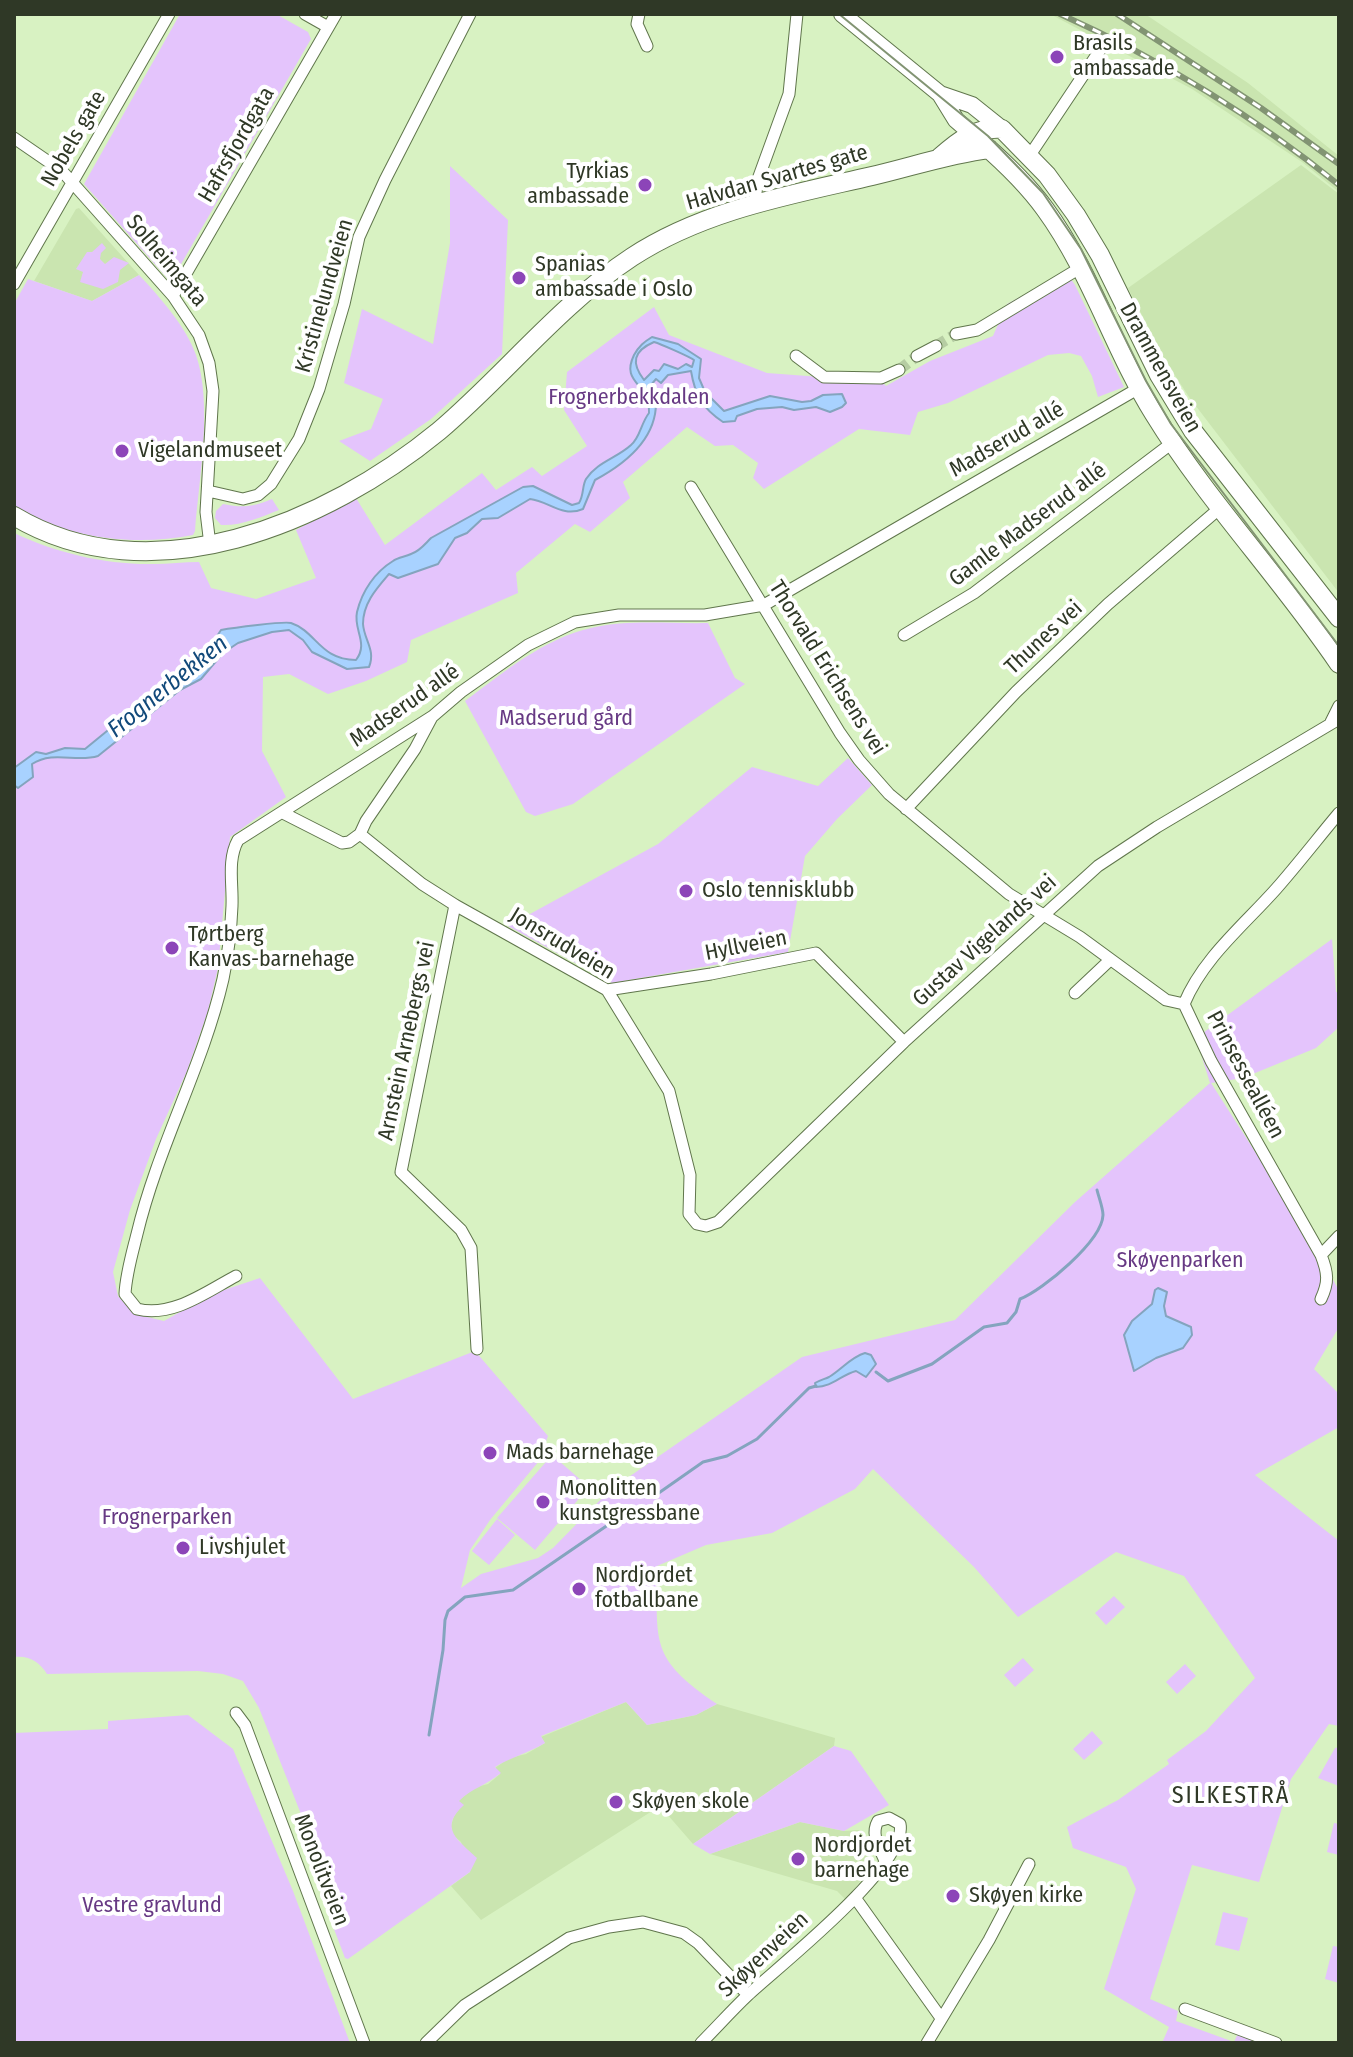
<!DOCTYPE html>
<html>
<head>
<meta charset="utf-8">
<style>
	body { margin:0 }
	#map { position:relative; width:1353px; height:2057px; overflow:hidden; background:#d8f2c2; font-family:"Fira Sans Condensed",sans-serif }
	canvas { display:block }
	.frame { position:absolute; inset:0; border:16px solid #2f3826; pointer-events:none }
</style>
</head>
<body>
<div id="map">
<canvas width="1353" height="2057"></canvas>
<div class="frame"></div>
</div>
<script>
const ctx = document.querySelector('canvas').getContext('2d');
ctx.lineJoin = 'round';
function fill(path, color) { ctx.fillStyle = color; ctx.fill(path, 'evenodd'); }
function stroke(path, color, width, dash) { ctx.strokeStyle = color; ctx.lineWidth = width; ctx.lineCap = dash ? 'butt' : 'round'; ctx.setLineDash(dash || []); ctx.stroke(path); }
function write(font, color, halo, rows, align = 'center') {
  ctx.font = font + ' "Fira Sans Condensed",sans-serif'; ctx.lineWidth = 8; ctx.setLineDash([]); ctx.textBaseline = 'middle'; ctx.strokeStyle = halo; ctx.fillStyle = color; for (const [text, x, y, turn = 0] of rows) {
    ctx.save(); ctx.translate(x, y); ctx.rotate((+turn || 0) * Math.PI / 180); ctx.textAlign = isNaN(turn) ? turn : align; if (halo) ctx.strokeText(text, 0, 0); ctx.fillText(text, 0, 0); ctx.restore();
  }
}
fill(new Path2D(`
	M1050,14h95l103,69 91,73v36l-37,-30 -110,-73z
	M1301,165l38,29v399l-150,-196 -24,-37 -37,-72z
	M79,208l60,67 -47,26 -58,-20 42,-72z
	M626,1702l21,23 49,-10 21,-11 118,34 -1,8 -141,98 -33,-38 -179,114 -30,-34 19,-14 -9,-30 -8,-7 -2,-9 7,-25 14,-13 16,-4 12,-10 -5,-6 14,-10 17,-4 19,-11 -4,-6z
	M800,1822l44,9 17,-1 9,33 -3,9 -21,28 -9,-9 -127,-37z`), '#cae5b0');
fill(new Path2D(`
	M180,14h96l32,18 3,7 -138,239 -5,1 -84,-95z
	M450,166l58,54 -6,134 -71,65 -61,42 -31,-20 32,-12 12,-30 -39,-16 18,-74 71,35 17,-101z
	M102,243l4,5 -5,5 -1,6 5,5 9,-7 15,6 -9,7 -2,12 -15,7 -23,-7 3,-10 -7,-3 11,-17h5z
	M1066,272l9,13 49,102 -26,10 -6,-21 -11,-20 -12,-3 -21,2 -100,48 -30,9 -8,23 -51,-6 -95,60 -11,-11 5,-15 -25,-18 -18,1 -28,-19 -64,55 7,16 -40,34 -15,-8 -59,49 2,20 -107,47 -4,22 -41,19 -38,13 -39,-20 -26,3 -1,74 24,46 -56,40 -12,131 -10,43 -21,60 -31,68 -26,71 -17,62 5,24 16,18 30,7 48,-27 48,-16 93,121 122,-48 73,85 -9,25 -49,59 -20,30 -9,38 20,-14 57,-16 15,-10 57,-58 192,-133 153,-37 120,-118 135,-119 -14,-45 136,-99 4,53h3v35l-23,21 -73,30 -32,5 102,159 26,49v36l-25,42 25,25v33l-84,48 84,66v185l-10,-2 -38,55 -32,103 -67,-17 -42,134 28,12 -2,10 58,21 4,-9 23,10h-99l7,-16 -65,-38 32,-100 -10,-22 -53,-19 -6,-21 51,-27 51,-36 -2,-4 39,-29 49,-53 -71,-102 -68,-24 -98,65 -44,-50 -101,-98 -18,20 -83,44 -66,12 -49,21c0,77 -8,92 60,138l-21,11 -49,10 -21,-23 -85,34 4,7c-16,10 -34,14 -50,24l6,6c-14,12 -29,15 -42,28l5,4c-26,23 -6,35 13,53l-7,14 -122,87 -3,-1 -19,-50 -10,-56 -57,-144 -16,-27 -20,-7 -25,-3 -151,3c-7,-12 -18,-19 -33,-17v-1124c42,20 93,32 140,31 15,0 30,-2 45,-2l12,26 45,11 60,-21 -20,-48 60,-32 29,47 97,-72 14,17 36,-23 10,9 45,-30 -23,-36 3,-38 87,-65 15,28 98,38 54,4 53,-4 12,13 44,-25 63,-25 14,-32z
	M139,275c20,21 48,53 57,80 17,49 3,124 -1,176l-2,4c-60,12 -127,3 -179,-28v-203l14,-25 64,22z
	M272,499l7,11c-18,7 -38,16 -58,15l-6,-7 1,-7 7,-7c20,4 30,3 49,-5z
	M708,623l27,55 10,6 -172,120 -38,12 -9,-4 -61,-111c39,-29 78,-62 126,-73 37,-9 79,-4 117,-5z
	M848,758l24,27 -35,34 -32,37 -17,96 -176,31 -104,-57 150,-82 94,-77 66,19z
	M552,1455l37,32 -54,63 -38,-32z
	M497,1519l18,16 -26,30 -17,-14z
	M1114,1596l11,11 -19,18 -11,-12z
	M1023,1658l11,12 -19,17 -11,-12z
	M1185,1664l11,12 -19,18 -11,-12z
	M188,1715l45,34 60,142 57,152h-336v-310l94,-4v-8z
	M1092,1731l11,12 -19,17 -11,-11z
	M834,1746l17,5 38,54 -45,26 -44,-9 -90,32 -17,-10z
	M1339,1747v39l-21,-8 17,-30z
	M1334,1823l5,1v31l-12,-3z
	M1223,1912l25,6 -9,33 -24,-6z
	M1333,1946l6,1v36l-14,-4z`), '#e4c4fc');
const water = new Path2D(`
	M652,337l26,7 23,15 -2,19 6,14 19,19 46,-15 32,6 9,-1 12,-6 19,-1 4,9 -4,4 -12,5 -14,-5 -22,3 -12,-3 -25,2 -20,7 -2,5 -12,1c-21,-14 -28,-27 -32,-51l-23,4 -7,8 -5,-4 -5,6c1,6 5,12 5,18 0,37 -33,62 -61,77l-12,29c-21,9 -34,-8 -53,-10l-32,19 -16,1 -15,14 -12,5 -17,26 -40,14 -9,-4c-12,14 -26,29 -26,50 1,16 13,26 6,43l-22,2 -35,-17 -9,-12 -14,-10 -17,2 -34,11 -15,10 -22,26 -21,11 -82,66c-22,7 -44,-6 -66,8l1,13 -15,11 -4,-3v-17l22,-16 10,2 19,-6 20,1 33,-27 29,-17 10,-14 36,-26 13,-12 15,-23c11,-2 63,-9 70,-7 25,8 29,37 65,37 13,-17 -3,-30 1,-48 5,-21 18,-40 36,-51 5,-4 12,-4 18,-7 9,-3 13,-9 20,-16l92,-51 10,-1 39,19 7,-2c5,-8 3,-17 7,-24 11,-17 31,-21 45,-34 9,-7 10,-22 18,-32 1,-31 -29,-29 -15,-58 5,-9 10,-13 18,-18zM654,342c7,2 36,15 40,18l-2,7 -6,-3 -8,5 -14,-5 -5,7 -5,-1 -10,10c-13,-17 -11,-29 10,-38z
	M1158,1288l9,4 -3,14 2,10 25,11 1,8 -9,13 -27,10 -22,13 -10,-36 8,-14 20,-17 3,-14z
	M865,1353l6,2 5,9 -10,13 -10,-6c-15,4 -24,16 -40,16l-1,-4c5,-3 10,-4 14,-6 13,-8 22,-20 36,-24z`);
fill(water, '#a8d2ff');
stroke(water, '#84a4be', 2);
stroke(new Path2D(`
	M876,1372l12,9 44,-17 52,-37 23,-4 9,-11 4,-13c23,-9 82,-58 83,-84 0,-7 -4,-17 -6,-25
	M653,1497l50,-35 24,-6 30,-17 52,-51 7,-2
	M429,1735l14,-85 2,-30 3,-9 17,-14 48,-7 108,-74`), '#84a4be', 3);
stroke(new Path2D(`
	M936,346l20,-12
	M899,370l18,-14`), '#b6cda3', 11, [11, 5.5]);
const street = new Path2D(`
	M305,14l23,13
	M639,14l-2,10 10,22
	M14,138l48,33 111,125 26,39 10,28 4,28 -7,121 4,33
	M1030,155l72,-108
	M755,204l2,-22 32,-88 8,-80
	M14,284l155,-270
	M173,296l163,-282
	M956,334l21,-4 103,-62
	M796,356l28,21 57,1 18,-8
	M917,356l19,-10
	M691,487l149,246 19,27 30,34 120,100 71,43 86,63 18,4
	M208,491l35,8 15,-4 13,-11 28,-45 20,-50 25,-85 15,-67 26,-57 85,-166
	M904,635l70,-42 198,-150
	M1331,722l8,-16
	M906,809l110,-117 92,-88 112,-96
	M283,813l59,30 7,-1 11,-8 62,50 33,21 152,85 62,101 21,84 -1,39 8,10 9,2 12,-4 186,-180 194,-176 59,-39 182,-108
	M360,834l6,-13 49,-72 17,-32
	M455,905l-54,267 60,58 10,18 6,101
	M607,990l104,-16 105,-21 88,89
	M1075,993l35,-33
	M1321,1255l18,-19
	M236,1276c-30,16 -64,42 -99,33l-12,-15c1,-20 7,-40 12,-60 21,-88 66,-168 86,-255 5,-24 8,-48 9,-73 1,-22 -5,-46 6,-66l195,-124 28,-24 67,-47 47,-23 44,-7h86l59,-10 375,-217
	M1321,1299c8,-17 7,-26 0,-44l-110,-194 -27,-57c19,-46 60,-79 92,-115 22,-25 42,-51 63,-76
	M236,1713l9,12 119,318
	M856,1899l85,119
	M1185,2009l91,34
	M426,2043l39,-38 104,-67 40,-11 34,-5 41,11 14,10 50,52
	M701,2043c16,-16 31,-33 47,-48 30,-28 161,-131 152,-171l-11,-6 -11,3c-8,14 2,27 7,40
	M927,2043l62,-103 40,-76`);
const secondary = new Path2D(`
	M842,14l98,80 16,26 15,13
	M940,94l32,11 30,24`);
const primary = new Path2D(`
	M982,143c23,20 45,41 63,66 46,63 68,139 109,205 54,88 127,164 185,250
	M940,157c19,-17 36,-30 62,-28l45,46 29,40 24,40 59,120 34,56 146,187
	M14,516c137,82 313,7 425,-85 66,-56 120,-126 193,-174 72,-47 158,-62 240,-81 39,-9 77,-22 117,-27`);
stroke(street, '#60764c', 13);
stroke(secondary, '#60764c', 18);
stroke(primary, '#60764c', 20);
stroke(street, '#fff', 11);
stroke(secondary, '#fff', 16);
stroke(primary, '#fff', 18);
stroke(new Path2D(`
	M839,14l149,122 55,57 38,56 65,132 25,43 168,222`), '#829473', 2);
const rail = new Path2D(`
	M1060,14c100,45 194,102 279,171
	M1117,14l144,94 78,56`);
stroke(rail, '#829473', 6);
stroke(rail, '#fff', 3, [9]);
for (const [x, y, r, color] of [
	[1057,57,8,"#8c45b8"],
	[645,185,8,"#8c45b8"],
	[519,278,8,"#8c45b8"],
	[122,451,8,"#8c45b8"],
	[686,891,8,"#8c45b8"],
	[172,948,8,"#8c45b8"],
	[490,1453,8,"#8c45b8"],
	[543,1502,8,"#8c45b8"],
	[183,1548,8,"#8c45b8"],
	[579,1589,8,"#8c45b8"],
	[616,1802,8,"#8c45b8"],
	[798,1859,8,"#8c45b8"],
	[953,1896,8,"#8c45b8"]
]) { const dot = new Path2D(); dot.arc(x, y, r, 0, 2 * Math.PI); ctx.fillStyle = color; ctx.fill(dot); stroke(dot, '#fff', 3); }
write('22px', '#2f3826', '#fff', [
	["Brasils",1073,44],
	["ambassade",1073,69],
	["Tyrkias",629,172,"right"],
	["ambassade",629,197,"right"],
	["Spanias",535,265],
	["ambassade i Oslo",535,290],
	["Vigelandmuseet",138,451],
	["Oslo tennisklubb",702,891],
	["Tørtberg",188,935],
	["Kanvas-barnehage",188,960],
	["Mads barnehage",506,1453],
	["Monolitten",559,1489],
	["kunstgressbane",559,1514],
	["Livshjulet",199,1548],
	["Nordjordet",595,1576],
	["fotballbane",595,1601],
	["Skøyen skole",632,1802],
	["Nordjordet",814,1846],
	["barnehage",814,1871],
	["Skøyen kirke",969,1896]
], 'left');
write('22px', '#2f3826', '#fff', [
	["Nobels gate",74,139,-60],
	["Hafrsfjordgata",237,145,-60],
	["Halvdan Svartes gate",777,178,-16],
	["Solheimgata",166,261,50],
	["Kristinelundveien",325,296,-74],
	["Drammensveien",1160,368,61],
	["Madserud allé",1007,440,-30],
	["Gamle Madserud allé",1028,525,-37],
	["Thunes vei",1044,638,-43],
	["Thorvald Erichsens vei",827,668,58],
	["Madserud allé",405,706,-35],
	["Gustav Vigelands vei",985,941,-42],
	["Jonsrudveien",562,944,31],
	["Hyllveien",746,946,-11],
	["Arnstein Arnebergs vei",407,1041,-78],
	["Prinsessealléen",1245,1075,62],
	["Monolitveien",321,1870,69],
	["Skøyenveien",764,1955,-43]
]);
write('22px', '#673984', '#fff', [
	["Frognerbekkdalen",629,398],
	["Madserud gård",566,719],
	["Skøyenparken",1180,1261],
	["Frognerparken",167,1518],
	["Vestre gravlund",152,1906]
]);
write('italic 24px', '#11497a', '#fff', [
	["Frognerbekken",168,687,-39]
]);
ctx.letterSpacing = '2px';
write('24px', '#2f3826', '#fff', [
	["SILKESTRÅ",1231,1796]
]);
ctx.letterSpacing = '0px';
</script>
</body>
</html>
